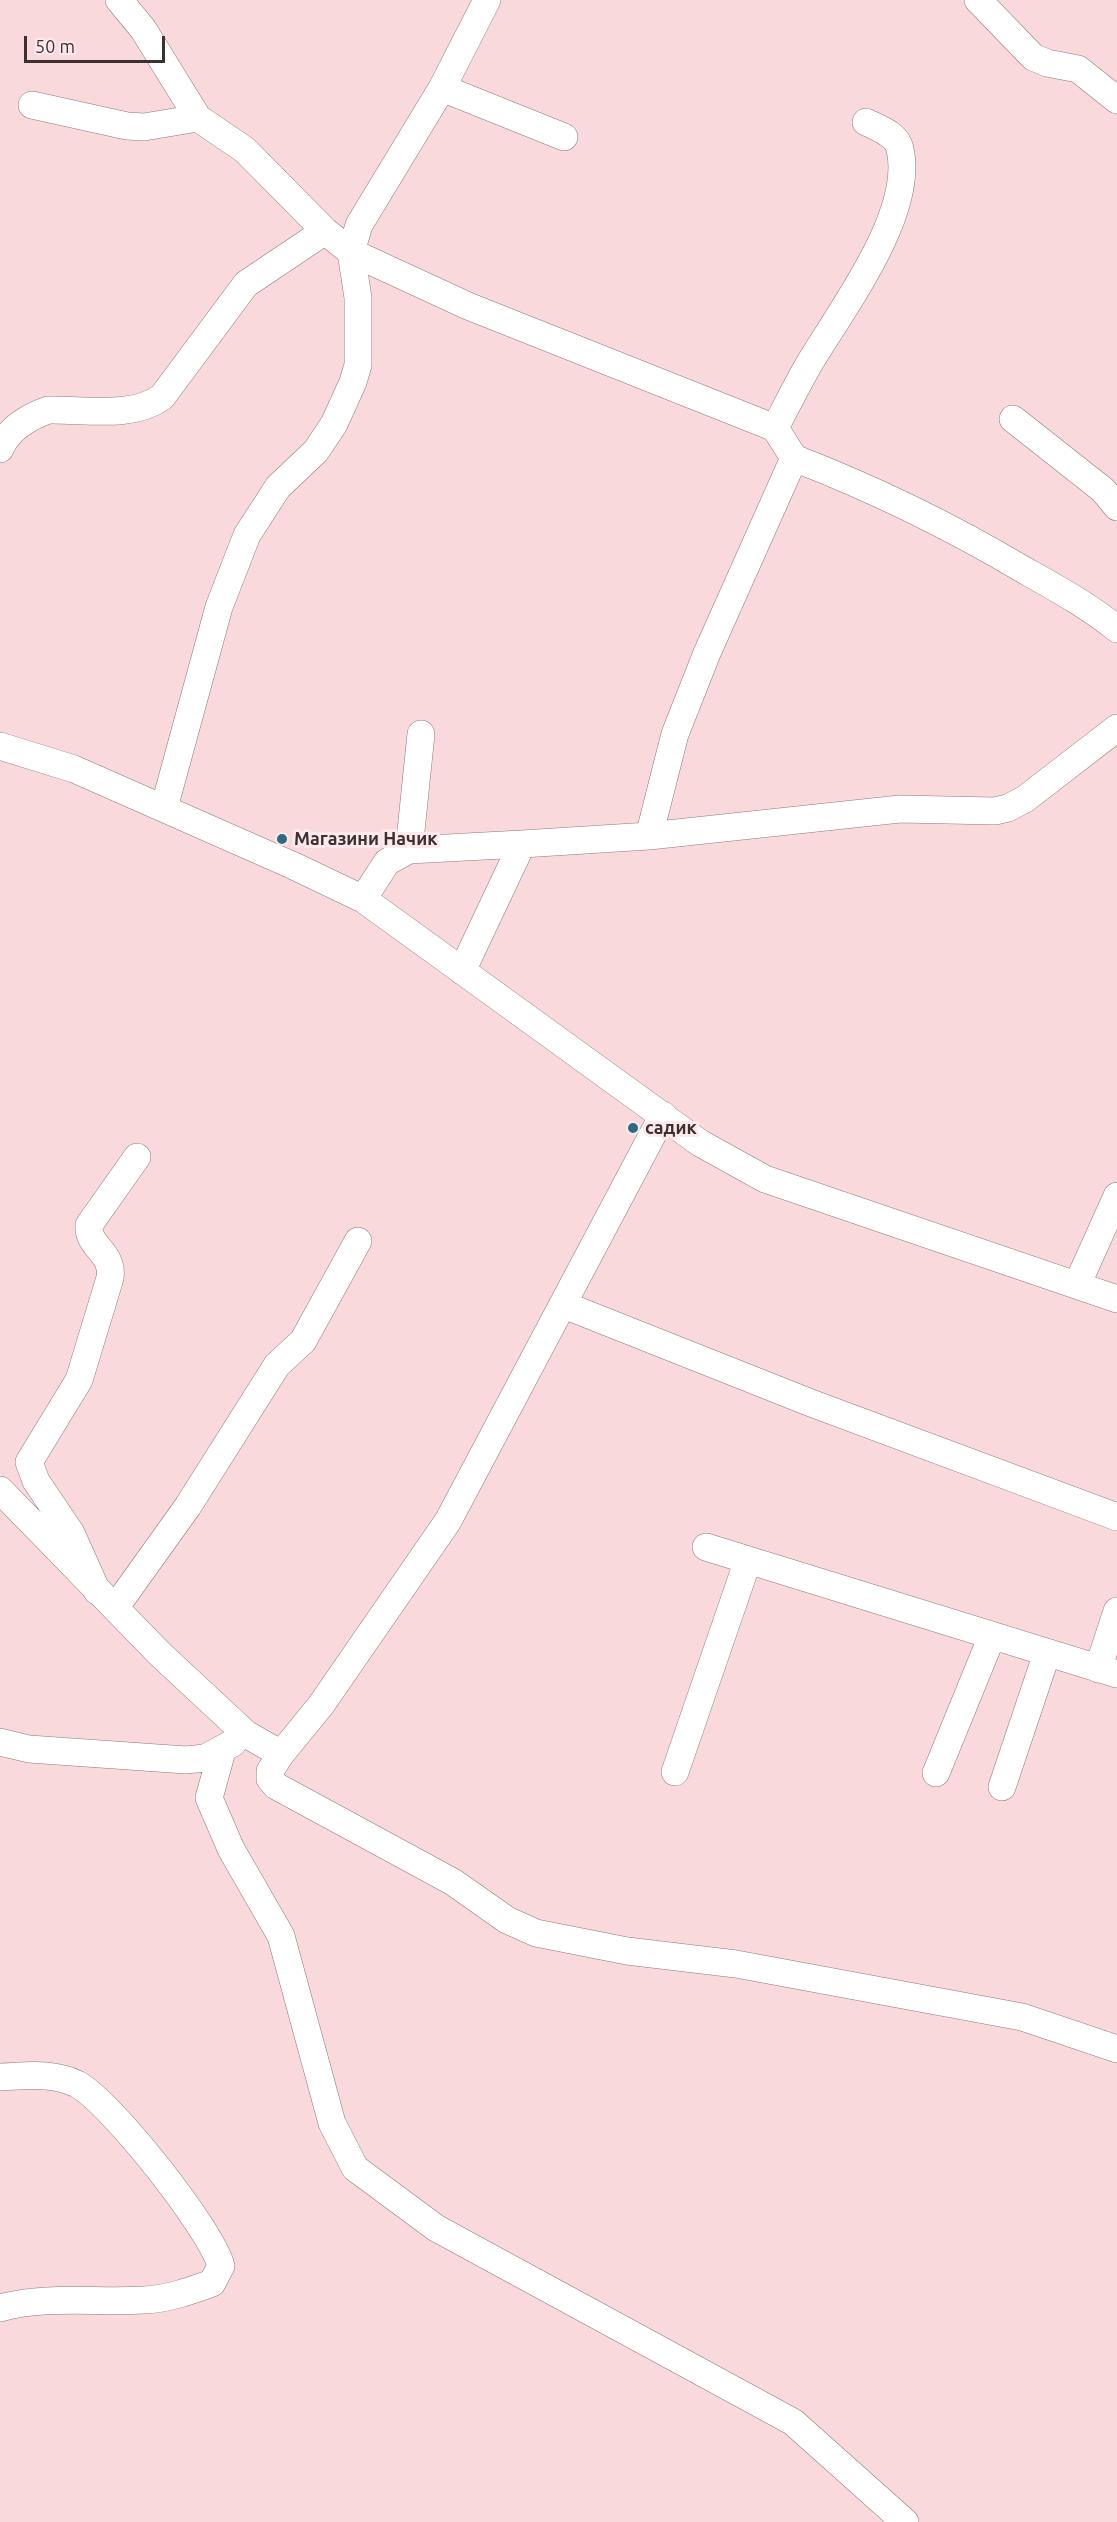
<!DOCTYPE html>
<html>
<head>
<meta charset="utf-8">
<style>
	body { margin:0 }
	#map { position:relative; width:1117px; height:2522px; overflow:hidden; background:#f9d9db; font-family:Ubuntu,sans-serif }
	canvas { display:block }
	.scale { position:absolute; left:24px; top:36px; width:141px; height:27px; box-sizing:border-box; border:3px solid #3d3031; border-top:0; padding-left:8px; font-size:18px; line-height:21px; white-space:nowrap; color:#3d3031; -webkit-text-stroke:4px #fde9eb; paint-order:stroke }
</style>
</head>
<body>
<div id="map">
<canvas width="1117" height="2522"></canvas>
<div class="scale">50 m</div>
</div>
<script>
const ctx = document.querySelector('canvas').getContext('2d');
ctx.lineJoin = 'round';
function stroke(path, color, width, dash) { ctx.strokeStyle = color; ctx.lineWidth = width; ctx.lineCap = dash ? 'butt' : 'round'; ctx.setLineDash(dash || []); ctx.stroke(path); }
function write(font, color, halo, rows, align = 'center') {
  ctx.font = font + ' Ubuntu,sans-serif'; ctx.lineWidth = 6; ctx.setLineDash([]); ctx.textBaseline = 'middle'; ctx.strokeStyle = halo; ctx.fillStyle = color; for (const [text, x, y, turn = 0] of rows) {
    ctx.save(); ctx.translate(x, y); ctx.rotate((+turn || 0) * Math.PI / 180); ctx.textAlign = isNaN(turn) ? turn : align; if (halo) ctx.strokeText(text, 0, 0); ctx.fillText(text, 0, 0); ctx.restore();
  }
}
const minor = new Path2D(`
	M119,0l24,29 55,89 47,32 80,81 26,21 117,54 307,122
	M978,0l55,57 14,6 31,6 39,31
	M442,88l122,49
	M32,105l95,21 17,1 54,-9
	M1013,419l90,71 14,17
	M0,449c8,-20 29,-32 48,-39 36,-1 84,9 114,-13l84,-113 79,-53
	M794,458c80,31 156,68 230,112 32,18 65,36 93,59
	M0,746l74,23 220,97 69,33 337,244 65,36 352,120
	M164,808l55,-201 28,-72 31,-48 38,-36 18,-27 19,-42 5,-17v-67l-7,-46 8,-27 83,-137 45,-88
	M649,836l26,-102 32,-81 87,-195 -19,-30c11,-21 22,-43 34,-64 32,-54 106,-150 91,-215 -3,-15 -22,-21 -34,-27
	M409,850l12,-116
	M363,899l24,-37 22,-12 113,-6
	M462,971l60,-127 127,-8 251,-27 95,2 13,-3 17,-9 92,-71
	M663,1115l-215,406 -127,184 -40,49 -11,17v8l6,7 177,96 54,38 29,13 91,18 109,13 286,53 95,32
	M1077,1285l40,-89
	M564,1305l247,98 306,114
	M0,1490l160,164 86,80 35,20
	M706,1547l411,127
	M97,1591l-26,-58 -35,-52 -7,-19 50,-82 31,-102c4,-26 -23,-31 -21,-53l48,-68
	M115,1608l73,-102 89,-141 26,-24 55,-100
	M1098,1669l19,-58
	M0,1742l29,7 157,11 19,-2 28,-15
	M222,1751l-13,47 22,51 50,87 51,187 23,45 81,60 357,194 112,100
	M675,1772l73,-212
	M936,1773l56,-137
	M1002,1787l45,-134
	M0,2077c26,-1 53,-5 77,7 34,18 134,145 144,182l-9,17c-22,8 -44,16 -68,17 -48,3 -97,-5 -144,8`);
stroke(minor, '#937779', 28);
stroke(minor, '#fff', 27);
for (const [x, y, r, color] of [
	[282,839,6,"#2c6c80"],
	[633,1128,6,"#2c6c80"]
]) { const dot = new Path2D(); dot.arc(x, y, r, 0, 2 * Math.PI); ctx.fillStyle = color; ctx.fill(dot); stroke(dot, '#fde9eb', 2); }
write('bold 18px', '#3d3031', '#fde9eb', [
	["Магазини Начик",294,839],
	["садик",645,1128]
], 'left');
</script>
</body>
</html>
